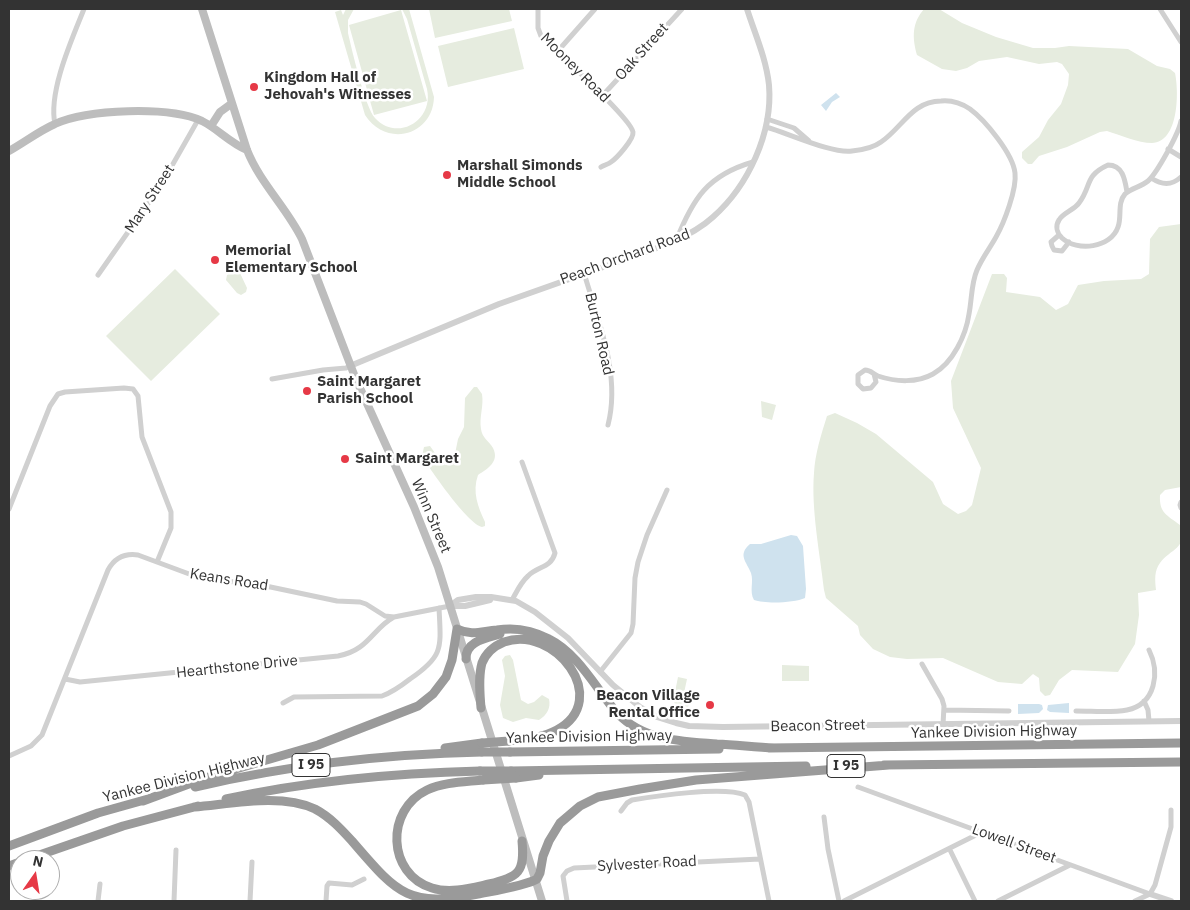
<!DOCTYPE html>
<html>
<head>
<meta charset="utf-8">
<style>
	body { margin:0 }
	#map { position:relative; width:1190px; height:910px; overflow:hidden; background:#fff; font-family:"IBM Plex Sans",sans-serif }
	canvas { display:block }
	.frame { position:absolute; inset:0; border:10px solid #333; pointer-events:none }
	.north { position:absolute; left:10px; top:850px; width:50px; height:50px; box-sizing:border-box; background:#fff; border:1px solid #adadad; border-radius:50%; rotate:13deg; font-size:14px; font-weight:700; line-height:20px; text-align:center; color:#333 }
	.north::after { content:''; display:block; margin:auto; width:18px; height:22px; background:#e63946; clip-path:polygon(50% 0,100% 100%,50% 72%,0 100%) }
</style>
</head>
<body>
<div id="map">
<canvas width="1190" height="910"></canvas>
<div class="frame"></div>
<div class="north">N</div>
</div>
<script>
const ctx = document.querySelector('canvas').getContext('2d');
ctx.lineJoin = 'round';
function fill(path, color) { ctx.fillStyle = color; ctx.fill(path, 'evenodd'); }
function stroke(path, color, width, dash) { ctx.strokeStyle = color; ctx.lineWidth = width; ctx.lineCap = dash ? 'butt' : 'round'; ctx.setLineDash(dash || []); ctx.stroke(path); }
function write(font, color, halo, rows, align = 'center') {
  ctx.font = font + ' "IBM Plex Sans",sans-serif'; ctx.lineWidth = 5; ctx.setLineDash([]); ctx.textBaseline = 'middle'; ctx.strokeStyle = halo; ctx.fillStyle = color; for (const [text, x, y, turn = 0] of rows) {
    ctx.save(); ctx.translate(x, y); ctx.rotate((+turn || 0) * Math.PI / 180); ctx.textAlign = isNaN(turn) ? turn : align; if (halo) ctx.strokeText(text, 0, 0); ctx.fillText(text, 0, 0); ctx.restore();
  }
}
fill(new Path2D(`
	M346,9h8l-6,11v13c4,17 17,74 27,85 22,24 59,3 52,-29l-20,-70 -5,-10h7l25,88c-1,39 -48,51 -69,18l-30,-103 6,-2 2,5z
	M429,9h80l3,12 -77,17z
	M924,9h15l23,14 34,14 37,11h22l14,-2 59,3 29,17 13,3 5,4c4,19 4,69 -23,70 -14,0 -32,-8 -45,-12l-7,1 -33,15 -28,9 -7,8h-4l-6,-6v-6l17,-15 9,-17 13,-16 7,-19 1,-11 -7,-10 -5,-2 -18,2 -32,-7 -28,4 -12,7 -11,3 -14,-2 -25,-14c-5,-18 -5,-32 7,-46z
	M401,10l26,91 -53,14 -25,-90z
	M514,28l10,41 -76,18 -10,-41z
	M1181,224v263l-16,3 -5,5c-1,18 7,20 20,30 9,23 -10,24 -20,38 -6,8 -5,17 -4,27l-18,3 1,22 -4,29 -17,28 -46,-2 -13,10 -9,15 -5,1 -5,-5 -1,-13 -6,-4 -11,10 -24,-2 -55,-24 -36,1 -17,-2 -17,-8 -13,-14 -2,-9 -32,-28 -2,-8c-4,-36 -13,-81 -10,-117 1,-19 7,-38 13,-57l8,-3 22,10 19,11 57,48 10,22 15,10 8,-3 6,-6 9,-37 -28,-60 -2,-27 41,-107h12l3,4 -1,14 34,5 16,13 12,-6 10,-19 26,-4 37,-2 8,-5 1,-35 9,-12z
	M175,269l45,45 -69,67 -45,-45z
	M235,270l5,3 7,15 -1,4 -5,3 -4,-2 -11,-13 1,-5z
	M474,387h3l5,7c2,12 -3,23 -1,35 1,9 8,12 12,19 7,14 -6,21 -15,27 -6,17 0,32 7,47v4l-3,1c-14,-3 -51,-56 -60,-71l2,-9 6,-1 12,17 3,2 6,-2 3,-4 4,-20 6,-12 1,-29z
	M761,401l15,4 -4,15 -10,-3z
	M510,655l3,5 8,40 7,4 6,-2 8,-7 7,4c2,9 -2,16 -10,21l-13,-2 -13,4 -10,-4 -3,-13 5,-29 -3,-16 3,-4z
	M782,665l27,1v15h-27z
	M678,677l9,2 -3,14 -9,-1z
	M676,694l15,3 -3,10 -14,-4z`), '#e6ecdf');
fill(new Path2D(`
	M836,93l4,4 -8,5 -6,9 -5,-6z
	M791,535l6,1 6,10 3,43 -1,9c-11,5 -40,6 -51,2 -5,-9 0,-18 -3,-27 -4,-11 -14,-18 -1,-29h11z
	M1069,703v10l-19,-1 -3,-2 1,-5z
	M1018,704h21l3,1 1,4 -4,4 -21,1z`), '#cfe2ee');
stroke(new Path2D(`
	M538,9v19l3,8c14,14 90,82 92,96 1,7 -16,26 -22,30 -2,2 -7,3 -10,5
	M1160,9l21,33
	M557,52l38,-43
	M603,95l79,-86
	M767,119l27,9 15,13
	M55,124c-7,-32 17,-85 29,-115
	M766,127c22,6 66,27 86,24 10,-1 21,-3 29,-9 21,-14 31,-41 60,-41 10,-1 20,2 29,8 15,11 43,45 45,64 2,16 -11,50 -19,64 -6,11 -14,21 -19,33 -6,14 -5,29 -8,44 -3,21 -16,49 -36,60 -16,9 -37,8 -55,2 -5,-2 -7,-6 -13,-6l-7,5v9l5,5 8,-1 5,-6 -2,-8
	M1168,149l13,8
	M1151,178c11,7 20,8 30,-1
	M1127,192c-2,-12 -4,-27 -19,-27 -24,11 -16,21 -29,38 -5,7 -16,10 -20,17 -4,6 -2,13 3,18 15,14 49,10 56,-11 4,-10 -1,-24 7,-33 6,-6 16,-7 23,-13 9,-8 31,-48 33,-60
	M1059,235l-8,7 1,4 2,4 8,1 7,-9
	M676,241c17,-43 32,-66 77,-79
	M584,273c14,48 37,101 24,152
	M98,275l63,-90 37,-65
	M272,379l51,-9 23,-2 4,-2
	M1181,502l-1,3 1,3
	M9,509l41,-103 8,-12 7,-2 59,-4 9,1 5,7 4,41 29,75v16l-14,34
	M512,600c5,-9 9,-18 16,-24 10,-10 23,-8 27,-23l-33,-91
	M922,664l20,35 2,7 -1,19
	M600,672l31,-39 2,-9 2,-46 3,-16 9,-27 20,-45
	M65,679l15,3 258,-26c31,-6 34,-27 56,-39
	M1144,701l4,9 1,11
	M283,703l11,-6 88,-1c11,-4 19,-10 28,-17 34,-23 31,-31 29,-71
	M944,710l65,1
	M1076,711c17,0 35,2 51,-1 29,-6 33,-38 22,-60
	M9,756l22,-10 11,-11 66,-165c6,-11 16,-17 30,-15l62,23 61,7 76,16 23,1 6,2 19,12 9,1 56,-11
	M858,787l292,107
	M621,811l6,-8 5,-3c24,-4 91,-14 113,-5l4,7 20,99
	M824,817l4,32 11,52
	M950,850l25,51
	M1150,894l5,-9 16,-58v-17
	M98,901l2,-17
	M174,901l2,-51
	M250,901l2,-39
	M326,901l1,-15 2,-3 23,2 12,-6
	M567,901l-4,-25 4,-5 7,-3 186,-9
	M844,901l138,-69
	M998,901l72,-36
	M1135,901l15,-7`), '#d0d0d0', 5);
stroke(new Path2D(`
	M350,366l149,-62 172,-61c15,-7 29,-14 42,-26 35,-31 60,-84 56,-132 -3,-27 -14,-51 -22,-76
	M450,606l8,-6 18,-3h15l25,4 19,11 33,26 45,47 27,22 17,10 19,6 13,3 34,1 458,-6
	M450,606h15l25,-6
	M1150,894l21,7`), '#d0d0d0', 6);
stroke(new Path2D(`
	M202,9l45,141c13,33 40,58 55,89l53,138 59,130 24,60 104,334
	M211,126l9,-14 11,-8
	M9,151c16,-9 30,-20 46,-27 32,-15 114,-18 147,-3 16,8 28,22 45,29`), '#bdbdbd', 8);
stroke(new Path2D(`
	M466,659c-1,-18 21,-21 34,-25
	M481,708c-1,-14 -3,-31 1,-45 4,-10 12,-17 22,-21 50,-18 109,57 53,88 -15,8 -31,9 -48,11
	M445,748l37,-5
	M769,748l412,-5
	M510,752l209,-3
	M884,765l297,-3
	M511,771l295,-5
	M516,778l23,-3
	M483,780c-18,2 -39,2 -56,10 -42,20 -40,84 5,98 18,6 39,0 57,-4 30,-7 36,-12 33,-43
	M195,787c94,-22 190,-33 287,-35
	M226,799c83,-18 169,-26 254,-28
	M143,801l62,-23 113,-33 100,-39 15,-12 13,-17 6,-17 5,-31c15,7 25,2 40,1 18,-3 37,1 52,9 28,14 45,46 64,69 26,33 66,33 104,36 19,1 38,3 57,4
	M194,807c37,-3 87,-14 121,2 15,8 26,20 37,32 45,52 55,67 126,53 15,-3 47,-8 59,-15l3,-6 3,-17 6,-15 11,-18 20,-17 18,-9 42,-8 56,-9 193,-15
	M9,846l89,-33 50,-14
	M25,860l98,-34 75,-20
	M9,866l11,-4`), '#9a9a9a', 9);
stroke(new Path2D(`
	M482,743l27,-2
	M482,752h28
	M480,771h31
	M483,780l33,-2`), '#9a9a9a', 9);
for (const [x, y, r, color] of [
	[254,87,5,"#e63946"],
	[447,175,5,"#e63946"],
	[215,260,5,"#e63946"],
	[307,391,5,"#e63946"],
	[345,459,5,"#e63946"],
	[710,705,5,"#e63946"]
]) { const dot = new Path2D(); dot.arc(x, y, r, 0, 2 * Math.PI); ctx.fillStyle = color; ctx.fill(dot); stroke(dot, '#fff', 2); }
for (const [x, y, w] of [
	[311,765,38],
	[846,766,38]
]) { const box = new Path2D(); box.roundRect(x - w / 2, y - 11.5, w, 23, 4); ctx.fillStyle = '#fff'; ctx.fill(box); stroke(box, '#333', 1); }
write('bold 14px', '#333', null, [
	["I 95",311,765],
	["I 95",846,766]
]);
write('15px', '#333', '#fff', [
	["Oak Street",642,52,-48],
	["Mooney Road",575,68,45],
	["Mary Street",150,199,-57],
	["Peach Orchard Road",625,257,-20],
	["Burton Road",599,334,77],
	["Winn Street",431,516,67],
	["Keans Road",229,580,9],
	["Hearthstone Drive",237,667,-6],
	["Beacon Street",818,726,-1],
	["Yankee Division Highway",994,732,-1],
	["Yankee Division Highway",589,737,-1],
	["Yankee Division Highway",184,778,-14],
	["Lowell Street",1014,844,20],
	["Sylvester Road",647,864,-3]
]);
write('bold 15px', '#333', '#fff', [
	["Kingdom Hall of",264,78],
	["Jehovah's Witnesses",264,95],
	["Marshall Simonds",457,166],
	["Middle School",457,183],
	["Memorial",225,251],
	["Elementary School",225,268],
	["Saint Margaret",317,382],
	["Parish School",317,399],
	["Saint Margaret",355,459],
	["Beacon Village",700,696,"right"],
	["Rental Office",700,713,"right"]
], 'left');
</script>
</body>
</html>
